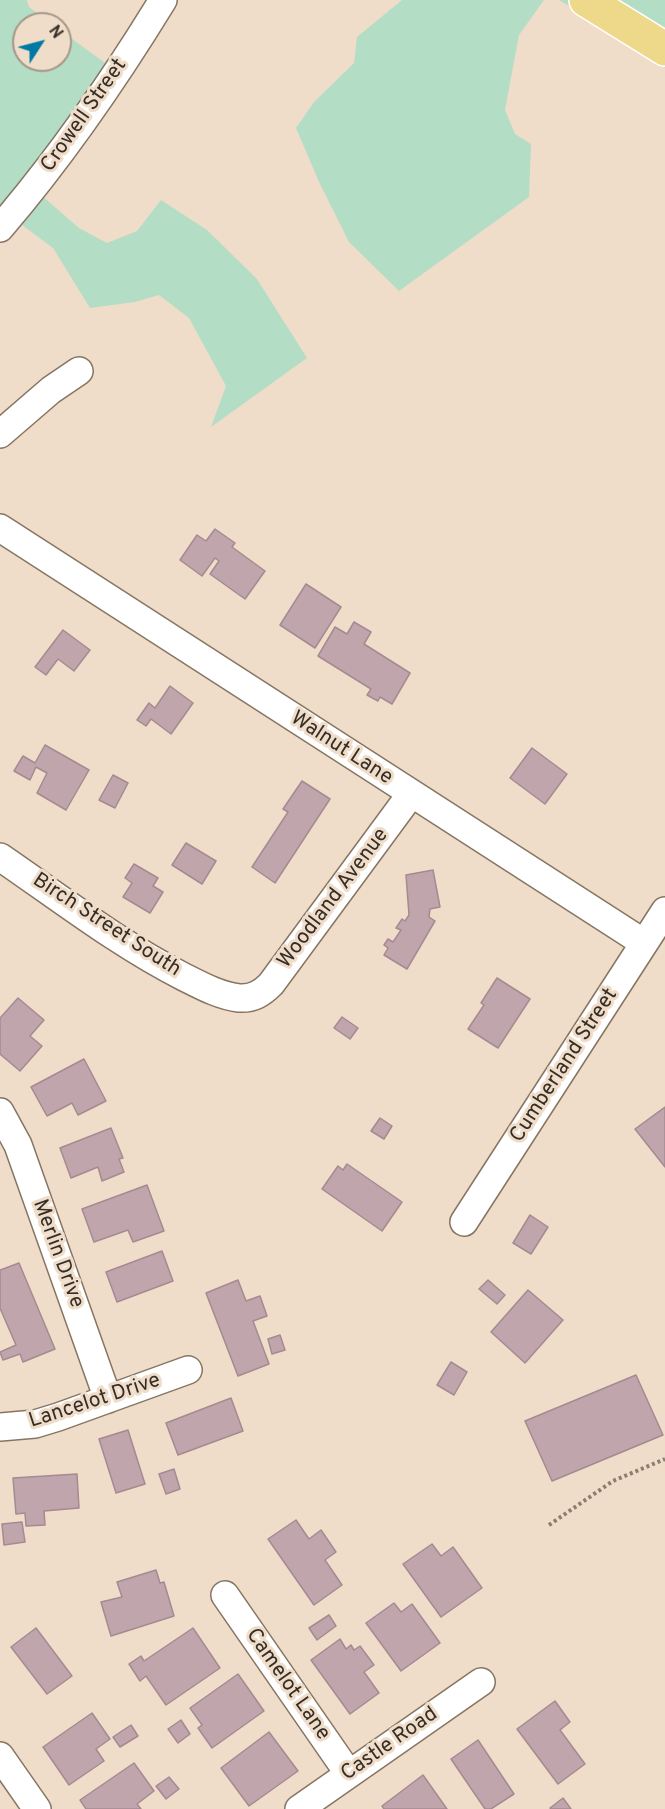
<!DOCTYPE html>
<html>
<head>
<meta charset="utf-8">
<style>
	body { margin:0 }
	#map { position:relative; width:665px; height:1809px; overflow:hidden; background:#f0ddc9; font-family:Overpass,sans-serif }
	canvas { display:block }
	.north { position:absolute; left:12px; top:12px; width:60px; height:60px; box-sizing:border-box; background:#f0ddc9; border:2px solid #a59788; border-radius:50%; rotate:54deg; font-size:16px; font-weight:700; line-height:24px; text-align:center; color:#352e26 }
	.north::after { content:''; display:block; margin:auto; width:21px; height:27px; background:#007aa2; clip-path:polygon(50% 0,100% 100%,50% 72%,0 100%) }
</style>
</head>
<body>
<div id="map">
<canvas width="665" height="1809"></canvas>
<div class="north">N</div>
</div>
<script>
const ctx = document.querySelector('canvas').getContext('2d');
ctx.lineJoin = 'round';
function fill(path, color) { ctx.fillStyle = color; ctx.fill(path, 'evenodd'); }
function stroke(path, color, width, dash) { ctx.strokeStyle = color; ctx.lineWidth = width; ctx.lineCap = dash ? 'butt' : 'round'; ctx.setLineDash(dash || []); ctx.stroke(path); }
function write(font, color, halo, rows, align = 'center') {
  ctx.font = font + ' Overpass,sans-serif'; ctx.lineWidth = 6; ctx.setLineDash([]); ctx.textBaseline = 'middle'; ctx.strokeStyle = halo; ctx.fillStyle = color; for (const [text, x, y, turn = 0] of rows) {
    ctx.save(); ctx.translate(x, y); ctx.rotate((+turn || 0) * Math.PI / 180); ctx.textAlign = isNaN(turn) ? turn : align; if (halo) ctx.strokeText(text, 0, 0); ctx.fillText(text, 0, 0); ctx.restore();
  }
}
fill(new Path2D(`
	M0,0h27l2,7 23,17h-28v36h36v-30l52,38 -79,120 46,40 28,15 30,-12 24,-31 46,30 50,49 50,79 -96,69 15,-41 -37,-68 -30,-23 -24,7 -45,6 -37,-60 -46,-34 -7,8z
	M402,0h142l-25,35 -14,75 10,24 16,10 -2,53 -130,94 -50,-49 -30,-60 -23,-54 18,-26 40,-39 3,-26z
	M559,0h106v68l-15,-13z`), '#b4ddc6');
const building = new Path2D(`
	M215,529l20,14 -3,4 33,24 -20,28 -35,-25 9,-13 -4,-3 -13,18 -22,-16 17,-25 9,6z
	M306,584l35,23 -26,41 -35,-23z
	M354,622l17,10 -7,12 46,29 -18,31 -12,-7 -2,4 -11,-6 4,-6 -53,-33 17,-29 12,7z
	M63,630l27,20 -16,21 -16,-12 -12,16 -11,-8z
	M170,686l23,17 -22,31 -20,-15 -5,7 -9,-6 12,-17 6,5z
	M45,745l44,25 -23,40 -29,-17 10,-20 -11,-6 -6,13 -16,-9 9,-15 12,7z
	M532,748l35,26 -22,30 -35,-26z
	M113,775l15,8 -13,25 -16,-8z
	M302,781l28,18 -55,84 -23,-16 36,-55 -5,-3z
	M186,843l30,18 -14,23 -30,-19z
	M134,864l24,14 -5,8 10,6 -13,21 -27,-16 9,-14 -7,-5z
	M433,870l7,37 -10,2 -1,8 6,4 -28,48 -23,-14 4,-7 -4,-3 4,-6 5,3 8,-12 -5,-2 6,-9 3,2 4,-6 -3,-40z
	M497,978l33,21 -32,49 -30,-19 16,-24 -3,-2z
	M18,998l26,22 -14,16 12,10 -22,25 -20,-17v-36z
	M342,1017l16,11 -8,11 -16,-11z
	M84,1059l22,42 -28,14 -6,-12 -25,13 -16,-29z
	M665,1107v60l-30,-38z
	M380,1118l12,8 -8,13 -13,-8z
	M111,1128l12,30 -4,1 5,13 -22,9 -4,-14 -27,11 -11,-30z
	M347,1164l55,38 -20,29 -60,-42 16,-23 5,4z
	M147,1185l17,46 -31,11 -5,-12 -34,12 -12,-33z
	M530,1215l18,12 -17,27 -18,-11z
	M162,1251l11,30 -56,21 -11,-30z
	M19,1263l36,86 -32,13 -3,-8 -17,6 -3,-8 16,-7 -16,-37v-38z
	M238,1280l8,21 14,-5 7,20 -14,5 16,43 -31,12 -32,-83z
	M488,1280l17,15 -8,9 -18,-15z
	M528,1290l35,30 -38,43 -34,-31z
	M280,1335l5,15 -13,4 -4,-15z
	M451,1362l16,10 -13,23 -17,-10z
	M636,1375l27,60 -111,46 -27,-60z
	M231,1398l12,33 -65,24 -12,-32z
	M128,1430l17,54 -29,9 -17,-54z
	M174,1469l6,20 -14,5 -7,-20z
	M77,1474l2,34 -35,3 1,14 -19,1 -1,-13 -9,1 -3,-36z
	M296,1520l13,19 12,-9 15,22 -11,8 17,25 -28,20 -46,-66z
	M22,1522l3,20 -21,3 -2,-21z
	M432,1544l9,12 12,-9 29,41 -41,29 -38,-53z
	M156,1570l4,13 4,-1 10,34 -63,20 -10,-34 21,-5 -5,-15z
	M394,1603l7,9 11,-8 28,39 -39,28 -35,-48z
	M329,1615l7,11 -19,14 -8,-12z
	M36,1628l36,48 -25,18 -36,-47z
	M193,1628l27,40 -54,37 -20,-29 -6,5 -11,-17 12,-8 3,5z
	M340,1639l6,10 5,-4 3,5 6,-4 14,19 -10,7 15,21 -29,21 -39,-54z
	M238,1674l26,37 -52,37 -14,-20 4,-3 -12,-17z
	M555,1701l15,21 -10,8 25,34 -27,20 -41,-55z
	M92,1713l18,26 -14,10 8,12 -35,24 -26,-38z
	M181,1720l9,14 -12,9 -10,-14z
	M131,1725l7,11 -18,11 -7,-10z
	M269,1732l29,39 -49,35 -28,-38z
	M478,1740l36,54 -23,15h-6l-34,-50z
	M134,1763l20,28 -17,13 4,5h-55l-6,-9z
	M423,1775l24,34h-63l-2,-3z
	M169,1777l10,12 -13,10 -10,-13z
	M563,1798l8,11h-20l-1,-1z`);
fill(building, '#c1a5ac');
stroke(building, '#a58a91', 1.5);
const minor = new Path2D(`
	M0,228c61,-71 114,-148 163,-228
	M0,434l51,-44 28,-19
	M0,528l644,415
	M0,857c60,41 119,87 184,120 16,8 36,19 55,21 14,1 23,-5 32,-14l140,-190
	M0,1112l18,33 90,254
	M464,1222l201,-311
	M0,1427l35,-3 23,-7 130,-47
	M225,1595l124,179
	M0,1756l37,53
	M299,1809l182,-127`);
const major = new Path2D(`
	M586,0l79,49`);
stroke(minor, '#857562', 30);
stroke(major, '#fff', 36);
stroke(new Path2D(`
	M549,1525l64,-44 52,-22`), '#8a7e70', 4, [3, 3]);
stroke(minor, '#fff', 27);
stroke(major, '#eed98a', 33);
write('21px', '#352e26', '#f0ddc9', [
	["Crowell Street",85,116,-55],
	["Walnut Lane",341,749,33],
	["Woodland Avenue",334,899,-53],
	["Birch Street South",106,926,33],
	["Cumberland Street",565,1066,-57],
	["Merlin Drive",57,1254,70],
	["Lancelot Drive",95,1402,-18],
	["Camelot Lane",287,1685,55],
	["Castle Road",390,1745,-35]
]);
</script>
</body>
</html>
